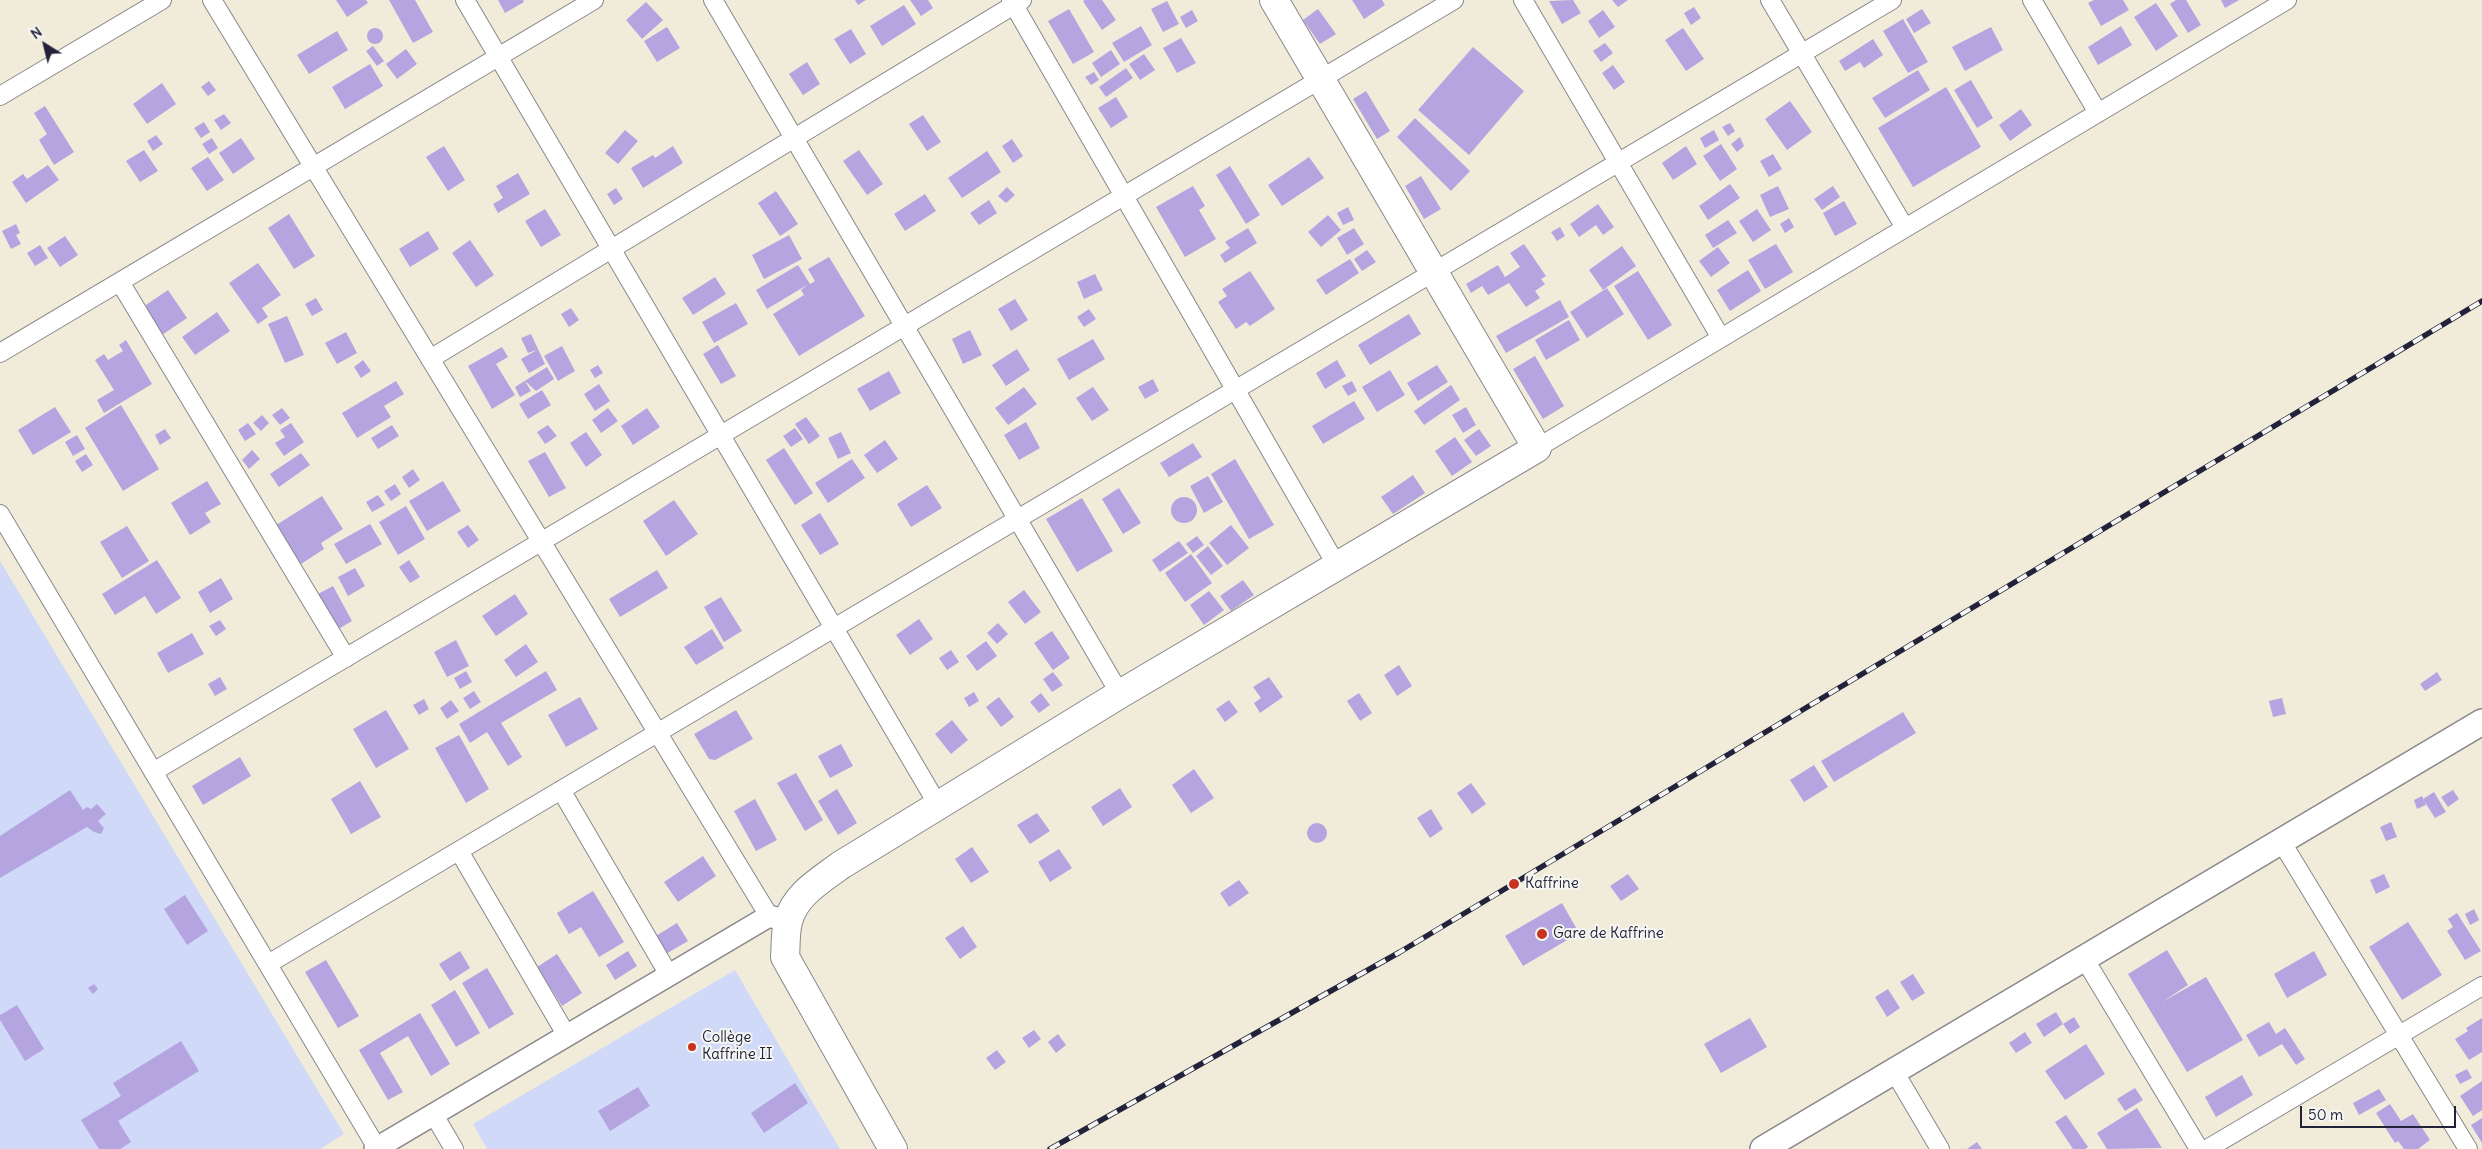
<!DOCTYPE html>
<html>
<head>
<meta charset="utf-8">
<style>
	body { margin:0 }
	#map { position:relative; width:2482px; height:1149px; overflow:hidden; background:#f1ecda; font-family:Delius,sans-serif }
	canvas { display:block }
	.north { position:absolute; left:20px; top:20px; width:50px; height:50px; -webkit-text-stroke:4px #f6f6f2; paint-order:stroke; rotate:324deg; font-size:14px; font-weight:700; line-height:20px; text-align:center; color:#22223b }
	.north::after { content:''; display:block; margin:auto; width:18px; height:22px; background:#22223b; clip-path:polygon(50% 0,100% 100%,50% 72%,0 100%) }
	.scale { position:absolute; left:2300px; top:1106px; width:156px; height:22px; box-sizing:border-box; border:2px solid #22223b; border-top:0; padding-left:6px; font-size:15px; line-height:18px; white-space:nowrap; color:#22223b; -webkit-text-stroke:4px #f6f6f2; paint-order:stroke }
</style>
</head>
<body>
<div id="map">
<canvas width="2482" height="1149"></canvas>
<div class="north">N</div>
<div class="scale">50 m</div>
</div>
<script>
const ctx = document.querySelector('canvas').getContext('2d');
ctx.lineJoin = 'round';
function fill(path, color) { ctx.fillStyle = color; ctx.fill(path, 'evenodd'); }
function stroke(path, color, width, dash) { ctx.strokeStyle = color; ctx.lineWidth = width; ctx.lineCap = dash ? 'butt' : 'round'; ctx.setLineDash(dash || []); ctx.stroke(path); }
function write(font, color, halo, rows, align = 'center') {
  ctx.font = font + ' Delius,sans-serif'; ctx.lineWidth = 4; ctx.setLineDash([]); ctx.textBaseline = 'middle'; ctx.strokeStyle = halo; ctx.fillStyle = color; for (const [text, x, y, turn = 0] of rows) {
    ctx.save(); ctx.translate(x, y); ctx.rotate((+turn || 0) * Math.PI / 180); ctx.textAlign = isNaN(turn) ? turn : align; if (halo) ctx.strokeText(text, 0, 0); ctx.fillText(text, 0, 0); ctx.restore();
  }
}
fill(new Path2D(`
	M0,561l344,573 -24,15h-320z
	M735,970l105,179h-353l-14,-25z`), '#d1d9f9');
fill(new Path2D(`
	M336,0h30l2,3 -21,14z
	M389,0h26l18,32 -20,11z
	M498,0h25l1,2 -19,11z
	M855,0h11l-8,5z
	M910,0h18l5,8 -12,8z
	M1085,0h17l14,20 -14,10 -19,-29z
	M1352,0h30l3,5 -21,14z
	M1573,0l8,13 -19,11 -13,-23z
	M1612,0h16l-10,7z
	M2094,0h29l6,10 -28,16 -13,-23z
	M2176,0h10l15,25 -13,8 -18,-29z
	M2221,0h18l-14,8z
	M1167,1l12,23 -16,8 -12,-23z
	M646,2l17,18 -21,19 -16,-19z
	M2156,3l22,33 -22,15 -22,-34z
	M904,5l12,19 -34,22 -12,-20z
	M1694,7l7,11 -10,7 -7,-12z
	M1069,9l25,43 -21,12 -25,-43z
	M1318,9l18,25 -16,10 -17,-24z
	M1922,9l9,14 -17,10 -8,-14z
	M1192,10l6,11 -12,7 -6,-11z
	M1603,10l12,17 -16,11 -11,-17z
	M1903,19l25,43 -20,11 -25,-42z
	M1141,26l11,19 -28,17 -12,-19z
	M2121,26l11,19 -34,20 -10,-18z
	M667,27l13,21 -23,14 -13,-21z
	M1991,27l12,23 -38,21 -13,-24z
	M367 36a8 8 0 1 1 16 0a8 8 0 1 1-16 0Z
	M1683,28l21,31 -18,12 -21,-31z
	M851,29l15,25 -16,10 -16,-25z
	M337,31l11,19 -39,24 -12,-19z
	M1181,38l15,25 -19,10 -14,-25z
	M1873,39l10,16 -19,13 -4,-6 -15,9 -6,-10z
	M1605,43l8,10 -12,9 -8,-11z
	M373,46l11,15 -7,5 -11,-15z
	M1473,47l51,44 -55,64 -51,-45z
	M406,49l11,15 -20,15 -11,-15z
	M1111,50l9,14 -19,13 -9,-14z
	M1144,54l11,16 -15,10 -11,-16z
	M807,62l13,22 -17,11 -14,-21z
	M370,64l13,22 -38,23 -13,-22z
	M1613,65l12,17 -11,8 -12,-17z
	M1126,68l7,10 -27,19 -7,-10z
	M1918,70l12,20 -45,28 -13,-20z
	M1094,72l5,8 -8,5 -6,-8z
	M1971,80l22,38 -16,10 -23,-38z
	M209,81l7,9 -8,6 -7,-9z
	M162,83l14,21 -29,20 -14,-20z
	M1946,87l35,60 -68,40 -35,-59z
	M1366,91l24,40 -13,8 -24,-40z
	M1116,97l12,20 -17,11 -13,-20z
	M1790,101l22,31 -25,18 -22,-31z
	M45,106l29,46 -20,13 -15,-25 8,-6 -13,-21z
	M2021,109l11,16 -22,16 -11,-16z
	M224,114l7,9 -10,7 -7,-10z
	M923,115l18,27 -14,9 -18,-27z
	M1415,118l55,53 -19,20 -54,-54z
	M204,122l6,10 -9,6 -7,-10z
	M1730,123l5,8 -7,5 -6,-9z
	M625,130l13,11 -20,23 -13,-11z
	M1714,130l5,10 -14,8 -5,-10z
	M156,135l7,9 -10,7 -6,-10z
	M1740,137l4,9 -7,6 -6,-8z
	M212,138l6,10 -9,6 -7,-10z
	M241,138l14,21 -22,15 -14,-21z
	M1012,139l11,17 -10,7 -11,-17z
	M1721,144l16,25 -17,12 -17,-25z
	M444,146l21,34 -17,11 -22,-34z
	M673,146l10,17 -40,25 -12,-20 22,-13 2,3z
	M1686,146l11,18 -24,16 -11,-17z
	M144,150l14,21 -18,11 -14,-21z
	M859,150l24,34 -16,11 -24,-34z
	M987,151l14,21 -39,26 -14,-20z
	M1773,154l9,15 -13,8 -9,-16z
	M208,157l16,23 -17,11 -16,-23z
	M1309,157l15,21 -42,28 -14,-21z
	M48,165l11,15 -33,23 -14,-21 11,-8 4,5z
	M1230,166l30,49 -14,9 -30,-49z
	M518,173l12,21 -32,19 -5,-9 10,-6 -7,-12z
	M1421,176l20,33 -17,10 -19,-33z
	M1730,184l10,14 -32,22 -9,-14z
	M1193,186l12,20 -6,4 17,29 -31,18 -29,-50z
	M1778,186l11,23 -19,8 -10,-22z
	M1833,186l7,11 -18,13 -8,-11z
	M1007,187l8,8 -9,8 -8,-7z
	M616,188l7,11 -9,6 -7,-11z
	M776,191l22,33 -18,12 -22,-33z
	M925,194l11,17 -31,20 -11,-17z
	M989,200l8,13 -18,12 -9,-12z
	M1844,201l13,23 -22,12 -12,-23z
	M1598,204l16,23 -11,8 -7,-10 -17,12 -9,-13z
	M1348,207l6,13 -11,5 -6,-12z
	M545,209l16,26 -20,12 -16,-26z
	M1757,209l14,21 -18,12 -14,-21z
	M289,214l26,42 -21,13 -26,-41z
	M1328,215l13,15 -20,17 -13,-15z
	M1789,218l5,9 -9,6 -5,-9z
	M1728,220l9,13 -24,15 -8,-13z
	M16,224l4,9 -4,2 5,9 -10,5 -9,-18z
	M1560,227l5,9 -8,5 -6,-9z
	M1248,228l9,15 -32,20 -5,-8 10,-7 -5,-6z
	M1354,228l10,16 -17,11 -10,-17z
	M428,231l11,18 -29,18 -11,-18z
	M789,235l13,24 -38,20 -12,-24z
	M65,236l13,19 -18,12 -13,-19z
	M470,240l24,35 -18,12 -24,-34z
	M1524,244l22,32 -5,3 4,5 -10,7 5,7 -14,9 -17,-24 -21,12 -6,-9 -11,7 -5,-9 32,-19 7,12 15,-10 -10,-14z
	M1776,244l17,28 -28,17 -17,-29z
	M40,245l8,13 -13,8 -8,-13z
	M1622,246l14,20 -33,24 -14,-20z
	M1718,247l12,16 -19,14 -12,-16z
	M1367,250l9,12 -14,9 -8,-12z
	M829,257l36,59 -66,40 -26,-42 31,-19 -3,-5 6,-5 -40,24 -11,-19 42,-25 12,19 5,-3 -7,-12z
	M1350,259l9,14 -33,22 -10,-15z
	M258,263l23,32 -19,13 6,9 -10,7 -29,-41z
	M1748,270l13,21 -31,20 -13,-21z
	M1250,271l25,38 -25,17 -4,-4 -10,7 -18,-27 9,-6 -5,-7z
	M1638,271l34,54 -24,15 -34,-54z
	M1095,274l8,16 -19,9 -7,-17z
	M715,277l11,17 -33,21 -11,-17z
	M1607,288l17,26 -37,24 -17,-26z
	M168,290l19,28 -28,19 -19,-28z
	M316,298l7,12 -11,6 -7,-12z
	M1015,299l13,21 -17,11 -13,-22z
	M1560,300l9,17 -63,36 -10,-17z
	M736,303l12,21 -34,19 -12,-21z
	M571,308l8,12 -10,7 -8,-13z
	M1089,309l7,10 -12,8 -7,-10z
	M217,312l13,19 -35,24 -13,-18z
	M1409,314l12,20 -51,31 -12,-20z
	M287,316l17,39 -19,8 -17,-39z
	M1569,320l11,20 -34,20 -11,-20z
	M970,330l12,25 -19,9 -11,-25z
	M346,332l11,21 -20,11 -12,-21z
	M531,334l14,30 -16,9 -8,-14 16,-9 -9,3 -7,-15z
	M1093,339l12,20 -36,21 -12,-21z
	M126,340l26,44 -48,29 -7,-13 17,-10 -19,-30 9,-6 4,6 15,-9 -4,-6z
	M718,345l18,31 -15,8 -18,-30z
	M562,346l13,25 -17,10 -14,-25z
	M502,347l6,10 -12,7 19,31 -23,14 -24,-43z
	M1017,349l13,21 -24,16 -14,-21z
	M1535,356l29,50 -21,13 -30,-50z
	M363,360l8,11 -10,7 -7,-11z
	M1337,360l9,16 -21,13 -9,-16z
	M598,365l5,8 -8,5 -5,-8z
	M1437,365l11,17 -30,19 -11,-18z
	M547,367l7,12 -18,12 -11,-10 6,10 -11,6 -5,-10z
	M1390,370l15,25 -28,17 -15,-25z
	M889,371l12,22 -31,18 -13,-22z
	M1153,379l6,12 -14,8 -7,-12z
	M396,381l8,13 -20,12 7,11 -34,21 -15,-25z
	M1352,381l5,10 -9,5 -6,-10z
	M599,384l11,17 -15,10 -11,-17z
	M1451,385l9,15 -36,25 -10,-14z
	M1024,387l13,17 -29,21 -13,-17z
	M1093,387l16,23 -17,11 -16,-23z
	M542,390l9,15 -23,14 -9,-15z
	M1354,401l11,18 -42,25 -11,-18z
	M121,405l38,64 -36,22 -38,-63z
	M55,407l16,25 -38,23 -15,-25z
	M1466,407l10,18 -13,8 -11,-18z
	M282,408l8,10 -10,7 -8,-10z
	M608,408l10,13 -17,12 -9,-13z
	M647,408l13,19 -27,18 -12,-19z
	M262,415l7,8 -8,8 -8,-8z
	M806,417l14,19 -11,8 -14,-20z
	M1026,422l14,26 -21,12 -15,-25z
	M248,423l8,11 -11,7 -7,-11z
	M291,423l13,19 -20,14 -9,-13 10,-6 -5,-7z
	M392,425l7,11 -21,13 -7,-11z
	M548,425l9,11 -12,8 -8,-12z
	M795,428l8,11 -12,8 -8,-11z
	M165,429l6,9 -11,7 -5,-10z
	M1479,429l12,17 -15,10 -12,-16z
	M586,432l16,23 -16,12 -16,-24z
	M841,432l10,21 -13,6 -10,-21z
	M77,435l8,14 -12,7 -8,-14z
	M1455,437l17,25 -20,14 -17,-25z
	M885,440l13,19 -21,14 -13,-18z
	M1193,443l9,14 -33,20 -9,-14z
	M784,448l29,45 -18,12 -29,-45z
	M252,450l8,9 -11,10 -7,-9z
	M545,452l21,36 -17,9 -21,-36z
	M301,453l9,12 -31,22 -9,-13z
	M86,454l7,11 -11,7 -7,-11z
	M852,459l13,19 -37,25 -13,-20z
	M1235,459l39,66 -25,14 -38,-65z
	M413,469l7,11 -11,8 -7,-11z
	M1413,475l12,18 -32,21 -12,-17z
	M1208,476l15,26 -19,11 -14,-27z
	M207,481l14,23 -16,9 6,9 -21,13 -19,-32z
	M443,481l18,30 -34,20 -18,-30z
	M395,484l6,10 -10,7 -7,-10z
	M927,485l15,23 -31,19 -14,-23z
	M1119,488l22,35 -18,11 -21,-35z
	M378,495l7,10 -13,7 -6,-10z
	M322,496l21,33 -22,14 3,6 -29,19 -25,-39z
	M1171 510a13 13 0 1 1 26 0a13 13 0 1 1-26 0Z
	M1082,498l31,53 -36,21 -31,-53z
	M674,500l24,34 -32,22 -23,-35z
	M406,506l19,33 -27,16 -19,-33z
	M820,513l19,31 -19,11 -19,-30z
	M370,524l12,20 -36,20 -12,-20z
	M468,525l11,15 -11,8 -11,-16z
	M1231,525l18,23 -22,17 -18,-22z
	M127,526l22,35 -27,17 -22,-36z
	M1197,536l7,9 -11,8 -7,-9z
	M1179,541l9,12 -28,19 -8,-12z
	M1208,546l15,20 -12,9 -15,-19z
	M1191,554l21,29 -27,19 -20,-29z
	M157,560l24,38 -25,16 -11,-18 -30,19 -13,-21z
	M409,560l11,17 -10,6 -11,-16z
	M355,568l10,18 -17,10 -10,-19z
	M657,570l11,18 -48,29 -11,-18z
	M221,578l12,21 -23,14 -12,-21z
	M1243,580l11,15 -23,16 -11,-15z
	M333,586l19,35 -17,10 -19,-36z
	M1024,590l17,22 -16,12 -17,-22z
	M1209,591l15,19 -20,15 -14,-20z
	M515,594l13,20 -32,22 -14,-20z
	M721,597l21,34 -18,11 -20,-35z
	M919,619l14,20 -23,16 -14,-20z
	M220,620l6,9 -10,7 -7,-10z
	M998,623l10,11 -11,10 -10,-11z
	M712,629l12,19 -28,17 -12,-18z
	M1052,631l18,27 -17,12 -19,-27z
	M192,633l12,21 -36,19 -11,-20z
	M456,640l13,26 -22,11 -13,-25z
	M986,641l11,15 -20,15 -11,-15z
	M526,644l12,18 -22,15 -12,-17z
	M951,650l8,12 -12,8 -8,-12z
	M1399,665l13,21 -15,10 -13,-21z
	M466,671l6,11 -12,7 -6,-11z
	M546,671l11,19 -56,33 21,34 -14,9 -21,-34 -17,11 -11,-19z
	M1053,672l10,13 -11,7 -9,-13z
	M2437,672l5,8 -17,11 -5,-7z
	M220,677l7,12 -12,7 -7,-12z
	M1269,677l14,20 -23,16 -6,-10 7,-5 -8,-11z
	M474,691l7,11 -11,7 -7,-11z
	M974,692l5,9 -10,6 -5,-9z
	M1041,693l9,12 -11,8 -9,-11z
	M1359,693l13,20 -12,8 -13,-20z
	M580,697l18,32 -32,18 -18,-32z
	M999,697l15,20 -13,10 -15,-20z
	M2282,698l4,16 -13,3 -4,-16z
	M424,699l5,10 -10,6 -6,-10z
	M451,700l8,11 -12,8 -7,-11z
	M1229,700l9,12 -13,10 -9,-13z
	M386,710l23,39 -33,19 -23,-39z
	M736,710l17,29 -38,21 -6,-1 -15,-25z
	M1903,712l13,21 -82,49 -13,-21z
	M952,720l16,20 -17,14 -16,-20z
	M459,735l30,54 -23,14 -31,-55z
	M841,744l12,22 -23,12 -12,-22z
	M240,757l11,19 -48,29 -11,-19z
	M1814,765l14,22 -24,15 -14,-22z
	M1194,769l20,29 -23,15 -19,-28z
	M796,773l27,47 -18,11 -28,-48z
	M360,781l21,36 -30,17 -20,-35z
	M1471,783l15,21 -14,10 -15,-21z
	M1120,788l12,19 -29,19 -12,-19z
	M837,789l20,34 -19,12 -20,-34z
	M70,790l13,20 4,-3 4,2 6,-5 9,10 -8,7 6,7 -3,6 -7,-2 -7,-5 -87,51v-42z
	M2453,790l6,9 -11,8 -7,-10z
	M2434,792l12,20 -11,6 -12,-19z
	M2422,796l4,9 -9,4 -3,-9z
	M755,799l22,41 -21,11 -22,-40z
	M1431,809l12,20 -13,9 -13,-20z
	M1037,813l13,18 -20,13 -13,-19z
	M2391,822l6,15 -11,4 -6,-14z
	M1307 833a10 10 0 1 1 20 0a10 10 0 1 1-20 0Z
	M972,847l17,25 -18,11 -16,-24z
	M1059,849l13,19 -22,14 -12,-20z
	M703,856l13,20 -38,26 -14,-20z
	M1628,874l11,15 -18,12 -11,-15z
	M2384,874l6,13 -14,7 -6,-14z
	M1239,880l10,13 -20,14 -9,-14z
	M593,891l31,51 -25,15 -18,-30 -12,7 -12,-21z
	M185,895l23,36 -21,14 -23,-36z
	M1562,903l17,30 -56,33 -18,-30z
	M2474,909l5,11 -9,5 -5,-11z
	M2457,913l24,38 -16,9 -18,-29 6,-4 -5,-8z
	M2408,922l34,53 -40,25 -33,-53z
	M677,923l11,18 -24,14 -10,-18z
	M963,926l14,21 -17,12 -15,-21z
	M2167,950l21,35 -26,17 44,-25 37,63 -56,32 -59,-98z
	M460,951l10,17 -20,13 -11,-17z
	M628,951l9,15 -22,14 -9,-15z
	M2314,951l13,24 -40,23 -13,-24z
	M557,954l25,39 -20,13 -25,-39z
	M326,960l33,56 -21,12 -33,-56z
	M487,968l27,46 -25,15 -27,-46z
	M1913,974l12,19 -13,8 -12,-19z
	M94,984l4,5 -5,5 -5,-6z
	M1888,989l12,19 -13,9 -12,-20z
	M455,990l25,43 -24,14 -25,-42z
	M17,1005l27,44 -19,12 -25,-41v-5z
	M2056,1012l7,12 -19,13 -8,-13z
	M420,1013l30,51 -19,12 -23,-40 -28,17 23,39 -15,8 -29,-50z
	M2074,1017l6,10 -10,7 -7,-10z
	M1750,1018l17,29 -46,26 -17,-29z
	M2482,1018v34l-13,8 -14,-21 13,-8 -2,-3z
	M2269,1022l7,12 9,-6 20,31 -9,6 -14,-21 -23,13 -13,-22z
	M1034,1030l7,9 -12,9 -7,-10z
	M2025,1032l7,11 -16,10 -7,-10z
	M1058,1034l8,11 -10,8 -8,-11z
	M181,1041l18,30 -81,50 13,21 -11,7h-21l-18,-29 40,-24 -8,-13z
	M2086,1044l19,30 -40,26 -20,-29z
	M997,1050l9,12 -11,8 -9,-12z
	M2467,1069l5,9 -12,6 -5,-9z
	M2242,1075l11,20 -37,22 -11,-20z
	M2482,1081v29l-9,6 -13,-20z
	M795,1083l13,20 -44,30 -13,-20z
	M638,1087l12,19 -40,25 -12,-20z
	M2135,1088l8,12 -18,11 -8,-12z
	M2379,1089l7,11 -27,15 -6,-12z
	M2390,1104l11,17 12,-7 17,26 -12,9h-14l-6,-8 -3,2 -19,-30z
	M2137,1108l25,40 -55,1 -10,-16z
	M2066,1115l22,32 -3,2h-12l-18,-27z
	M2482,1118v25l-11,-18z
	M1977,1142l5,7h-15z`), '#b4a5e1');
const minor = new Path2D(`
	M212,0l557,916
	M465,0l473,805
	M713,0l407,694
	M1011,0l326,566
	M1523,0l198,338
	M1770,0l135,228
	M2032,0l66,113
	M0,96l162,-96
	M120,282l226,376
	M0,353l594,-353
	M430,359l592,-359
	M1537,448l750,-448
	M0,514l377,634
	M153,772l1301,-772
	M561,790l108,185
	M2281,841l187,308
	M459,851l108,185
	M2084,958l115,191
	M268,964l1624,-964
	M1894,1071l46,78
	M434,1115l20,34
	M2207,1149l275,-163`);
const tertiary = new Path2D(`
	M375,1149l394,-233 19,5`);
const secondary = new Path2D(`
	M1763,1149l719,-427`);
const primary = new Path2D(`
	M893,1149l-108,-192c1,-11 0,-24 3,-35 6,-27 33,-42 53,-57l279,-171 417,-246 -263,-448`);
stroke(minor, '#8a878a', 20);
stroke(tertiary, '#8a878a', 24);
stroke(secondary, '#8a878a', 28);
stroke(primary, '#8a878a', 30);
stroke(minor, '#fff', 18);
stroke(tertiary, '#fff', 21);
stroke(secondary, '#fff', 25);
stroke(primary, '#fff', 28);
const rail = new Path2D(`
	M1050,1149l350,-197 1082,-651`);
stroke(rail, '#22223b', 5.5);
stroke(rail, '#f6f6f2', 4, [11]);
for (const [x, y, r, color] of [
	[1514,884,6,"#c8321e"],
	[1542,934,6,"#c8321e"],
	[692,1047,5,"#c8321e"]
]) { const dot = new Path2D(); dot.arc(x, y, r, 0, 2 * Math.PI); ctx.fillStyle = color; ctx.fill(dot); stroke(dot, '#f6f6f2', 2); }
write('15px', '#22223b', '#f6f6f2', [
	["Kaffrine",1525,884],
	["Gare de Kaffrine",1553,934],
	["Collège",702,1038],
	["Kaffrine II",702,1055]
], 'left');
</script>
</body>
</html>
